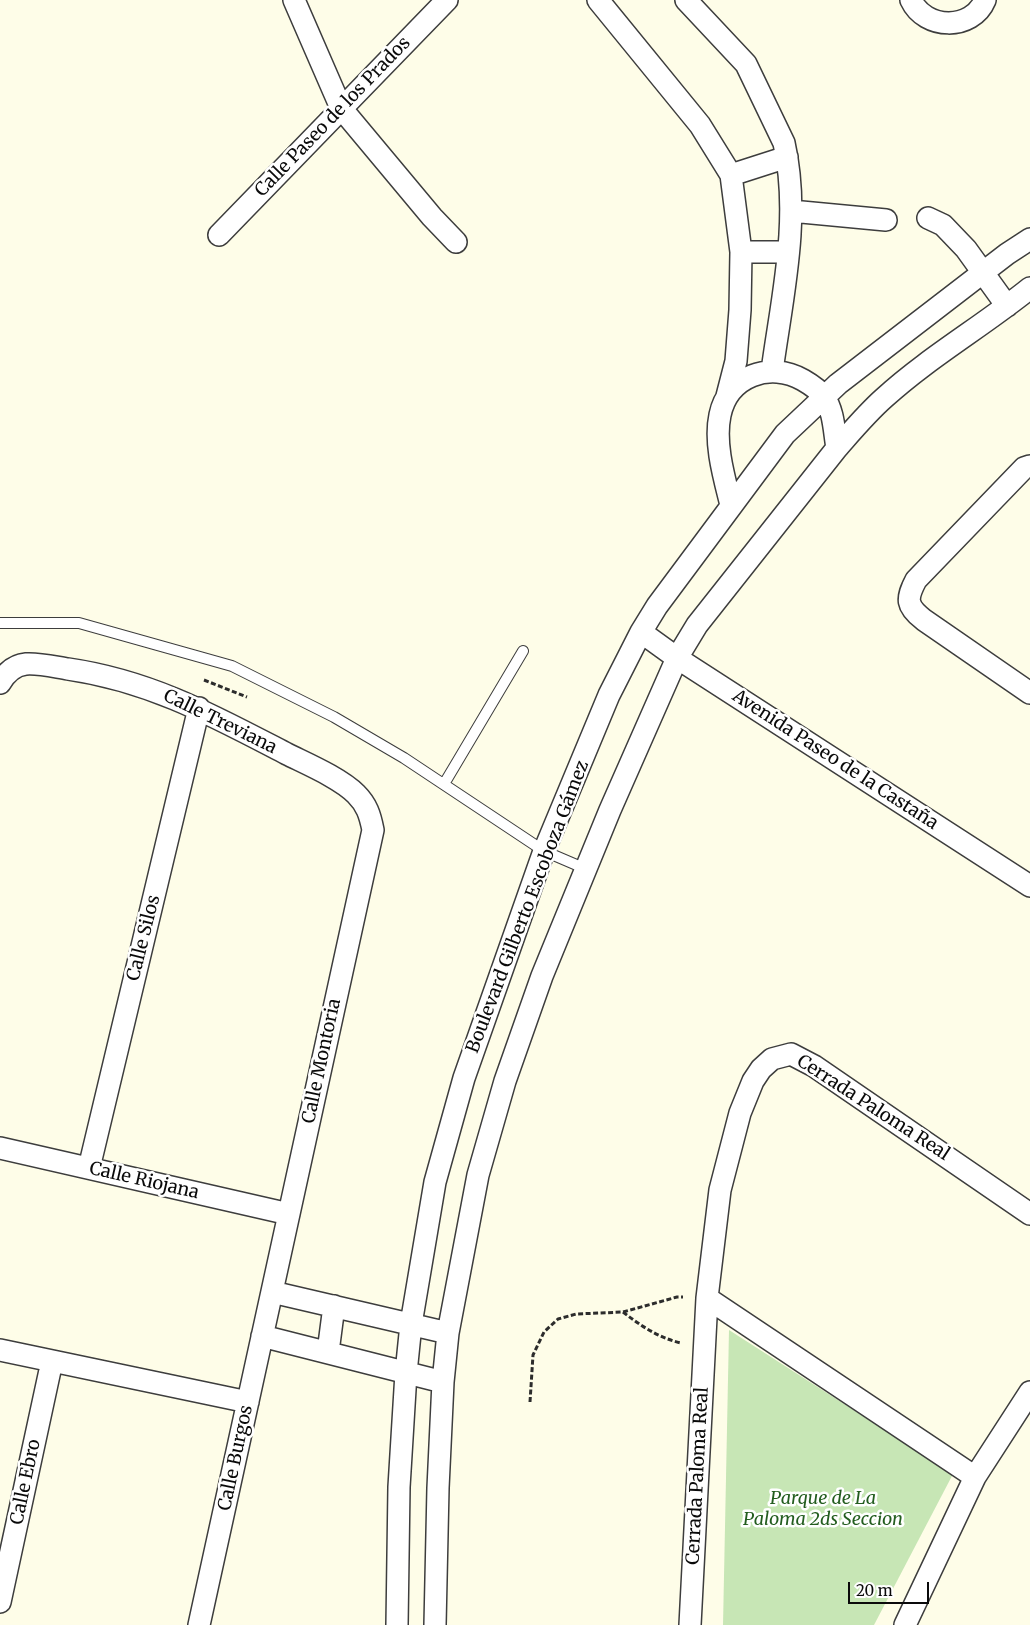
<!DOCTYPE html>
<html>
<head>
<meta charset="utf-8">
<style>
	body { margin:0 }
	#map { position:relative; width:1030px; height:1625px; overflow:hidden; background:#fefde8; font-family:Merriweather,serif }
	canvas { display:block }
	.scale { position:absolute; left:848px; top:1582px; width:81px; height:22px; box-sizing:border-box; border:2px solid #0a0a0a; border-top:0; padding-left:6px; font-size:15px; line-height:18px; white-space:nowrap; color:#0a0a0a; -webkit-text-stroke:4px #fff; paint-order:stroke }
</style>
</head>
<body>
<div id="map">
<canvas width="1030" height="1625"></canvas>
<div class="scale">20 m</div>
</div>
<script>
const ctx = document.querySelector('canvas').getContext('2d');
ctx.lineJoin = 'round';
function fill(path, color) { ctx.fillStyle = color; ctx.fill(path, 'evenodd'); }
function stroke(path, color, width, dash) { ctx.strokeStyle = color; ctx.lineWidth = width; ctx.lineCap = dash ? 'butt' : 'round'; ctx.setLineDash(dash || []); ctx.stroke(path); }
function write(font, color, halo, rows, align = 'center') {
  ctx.font = font + ' Merriweather,serif'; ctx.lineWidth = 5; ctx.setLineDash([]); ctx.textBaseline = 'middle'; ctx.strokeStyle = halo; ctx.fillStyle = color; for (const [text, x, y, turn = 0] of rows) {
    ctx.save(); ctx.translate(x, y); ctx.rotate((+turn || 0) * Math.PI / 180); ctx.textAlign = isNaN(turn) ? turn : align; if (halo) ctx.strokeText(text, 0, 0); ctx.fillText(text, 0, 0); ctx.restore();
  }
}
fill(new Path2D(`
	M729,1330l224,144 -79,151h-151z`), '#c7e6b5');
const service = new Path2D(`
	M0,623h79l153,43 102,51 70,41 140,93 42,18
	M444,784l79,-133`);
const minor = new Path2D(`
	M294,0l47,108 91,109 24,25
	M598,0l102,125 31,50 10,77 -1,58 -4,51 -9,35
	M686,0l60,64 38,79c17,75 -2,154 -12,228
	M911,0c14,30 61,31 74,0
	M731,175l56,-18
	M791,211l95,9
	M928,218l15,7 23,24 41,57
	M219,235l228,-235
	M741,252h47
	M1030,466l-6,2 -108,112c-10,19 -10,26 8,40l106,73
	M731,505c-7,-28 -17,-62 -11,-90 8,-39 50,-54 83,-35 7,4 16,10 21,17 10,14 10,34 13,51
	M641,632l36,26 353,228
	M0,683c6,-10 14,-18 26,-19 13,-1 29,3 42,5 83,12 146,47 219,85 20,10 53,24 69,40 11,11 14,21 17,36l-174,795
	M0,1148l289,66
	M89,1168l110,-460
	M272,1292l176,41
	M707,1298l268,179
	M262,1336l181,46
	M0,1350l248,52
	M328,1352l6,-46
	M0,1602l52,-241
	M397,1625l2,-138 7,-114 5,-49 24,-142 29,-104 80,-227 65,-156 32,-63 16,-26 128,-172 53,-50 169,-130 23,-15
	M435,1625l3,-137 5,-106 5,-49 30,-158 27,-94 37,-105 68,-166 67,-152 20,-33 140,-177c15,-17 30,-35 47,-50 45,-41 99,-72 146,-110
	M690,1625l17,-327 13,-108 20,-77 13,-32 8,-12 11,-10 19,-5 23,12 216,148
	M905,1625l70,-148 55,-85`);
stroke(service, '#3d3d3d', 12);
stroke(minor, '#3d3d3d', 24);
stroke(new Path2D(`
	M204,680l43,17
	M623,1312c18,14 36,26 58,31
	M530,1402l3,-47 11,-23 14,-13 18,-5 47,-2 54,-15h6`), '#2c2c2c', 3, [5, 2.5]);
stroke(service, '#fff', 10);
stroke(minor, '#fff', 21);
write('18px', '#0a0a0a', '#fff', [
	["Calle Paseo de los Prados",333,117,-46],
	["Calle Treviana",220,722,26],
	["Avenida Paseo de la Castaña",835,760,33],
	["Boulevard Gilberto Escoboza Gámez",528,907,-69],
	["Calle Silos",144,938,-76],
	["Calle Montoria",322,1061,-78],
	["Cerrada Paloma Real",873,1108,33],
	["Calle Riojana",144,1181,13],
	["Calle Burgos",236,1458,-78],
	["Cerrada Paloma Real",698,1476,-87],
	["Calle Ebro",26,1482,-78]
]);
write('italic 18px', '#235d1f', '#fff', [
	["Parque de La",823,1499],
	["Paloma 2ds Seccion",823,1520]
]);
</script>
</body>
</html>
